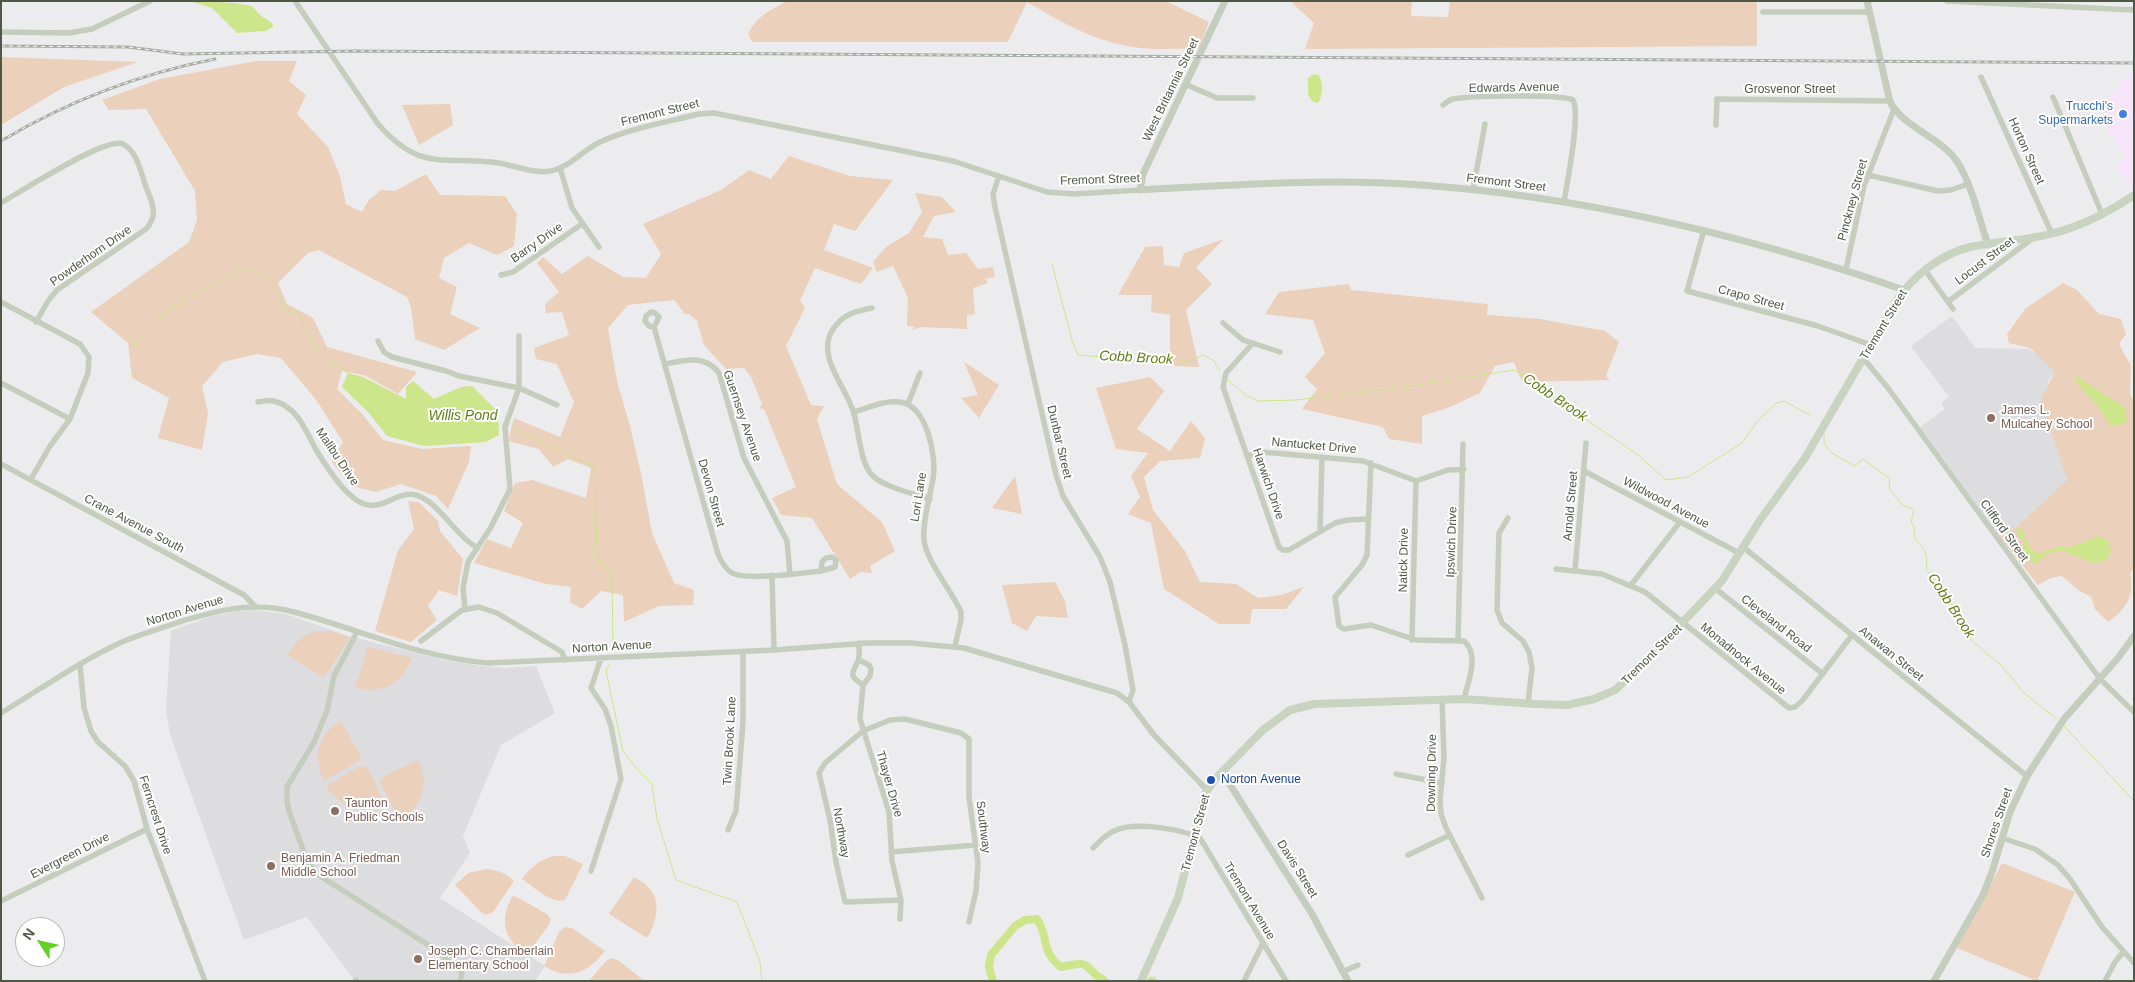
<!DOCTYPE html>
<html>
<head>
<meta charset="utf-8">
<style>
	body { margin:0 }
	#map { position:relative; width:2135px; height:982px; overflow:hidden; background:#ececee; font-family:Helvetica,sans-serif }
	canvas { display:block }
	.frame { position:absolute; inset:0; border:2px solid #4e5845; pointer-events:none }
	.north { position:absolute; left:15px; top:917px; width:50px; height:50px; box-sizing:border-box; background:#fff; border:1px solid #b8bcb5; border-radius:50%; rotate:305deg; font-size:14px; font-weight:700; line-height:20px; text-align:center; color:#4e5845 }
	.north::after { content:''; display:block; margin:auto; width:18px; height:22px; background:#65d024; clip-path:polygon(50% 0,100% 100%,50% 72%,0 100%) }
</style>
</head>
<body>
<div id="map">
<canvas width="2135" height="982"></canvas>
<div class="frame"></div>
<div class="north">N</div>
</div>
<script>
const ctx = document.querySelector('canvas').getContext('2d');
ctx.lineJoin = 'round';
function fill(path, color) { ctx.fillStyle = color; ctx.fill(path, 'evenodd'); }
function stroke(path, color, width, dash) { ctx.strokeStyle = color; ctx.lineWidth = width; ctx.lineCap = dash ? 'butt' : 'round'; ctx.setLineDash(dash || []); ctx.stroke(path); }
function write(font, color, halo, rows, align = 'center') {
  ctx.font = font + ' Helvetica,sans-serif'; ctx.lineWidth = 4; ctx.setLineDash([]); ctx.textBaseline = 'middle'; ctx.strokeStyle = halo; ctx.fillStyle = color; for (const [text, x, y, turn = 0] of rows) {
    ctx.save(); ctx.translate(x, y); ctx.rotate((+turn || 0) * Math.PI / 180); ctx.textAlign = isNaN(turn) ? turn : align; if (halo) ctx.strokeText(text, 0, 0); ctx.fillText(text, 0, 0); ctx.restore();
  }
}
fill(new Path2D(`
	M2134,73v116l-19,-23 11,-8 -19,-29 1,-28 11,-17z`), '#f5e4fa');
fill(new Path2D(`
	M1952,316l23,32 53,1 15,9 12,14 -7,10 8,53 11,45 -40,44 -29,11 -78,-108 25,-18 -4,-6 8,-6 -38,-51z
	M252,610l34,4 59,21 99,25 36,6 26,2 30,-2 19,47 -54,32 -38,91 7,17 -30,45 105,68 -10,15h-180l-48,-64 -63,23 -56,-155 -18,-51 -4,-23 5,-80 38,-14 22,-5z`), '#dddddf');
fill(new Path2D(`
	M787,1h379l43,21 -10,27c-19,-1 -39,1 -58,-1 -42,-4 -78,-25 -114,-46l-19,40h-256l-4,-8c10,-19 21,-23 39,-33z
	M1290,1h122l-1,15 37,1 2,-16h307v45l-452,3 9,-26z
	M1,57l137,5 -74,25 -63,38z
	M256,61h41l-8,20 17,14 -9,19 31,33 12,29 6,28 16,8 7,-12 12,-10 14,1 31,-17 14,21 65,1 12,18 -3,32 -17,9 -28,-12 -25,15 -5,20 18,9 -7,27 30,14 -36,22 -29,-11 -4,-32 -4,-10 -88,-47 -11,3 -30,30 9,21 26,14 14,29 90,25 -19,22 -34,-19 -22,-4 -5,18 26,26 20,25 39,9 49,-3 -2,16 -21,47 -12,-13 -35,-12 -25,8 -25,-6 -19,-24 11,-20 -26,-41 -36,-43 -24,-4 -34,8 -21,24 6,27 -6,37 -44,-12 11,-40 -37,-20 -4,-35 -37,-31 98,-70 8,-22 -2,-29 -49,-82 -37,1 -7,-10 58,-21z
	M450,104l3,21 -34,20 -17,-40z
	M789,156l61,20 43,4 -38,51 -21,-7 -10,26 49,18 -12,16 -46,-16 -15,33 5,7 -19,38 25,59 13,1 -7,13 18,59 3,7 44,37 13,29 -25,15 2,7 -12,-1 -10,7 -38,-61 -31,-3 -9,-17 24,-11 -32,-78 -5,-1 3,-4 -11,-27 -7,-9 -18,1 -22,-24 -7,-24 -8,-7h-4l-11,-14 -46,5 -20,23 9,53 13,45 11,47 11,60 22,50 20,7 -1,15 -34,1 -35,16 -1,-27 -22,-4 -19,18 -12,-7 1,-15 -25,-3 -72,-21 13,-24 24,9 12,-25 -19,-12 11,-28 17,-3 54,18 5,-30 -23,-9 -15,8 -14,-18 -31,-8 6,-23 46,19 14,-35 -17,-38 -21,-5 -2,-11 35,-13 -7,-23 -16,1 -1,-9 14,-12 -22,-29 6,-6 19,17 26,-18 35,21 23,1 15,-24 -18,-30 78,-34 28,-20 22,9z
	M915,193l27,4 14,15 -22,4 -11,21 19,2 6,16 18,-2 12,16 15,-2 2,10 -10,2 3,4 -15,5 2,26 -8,1v14l-46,-2 -11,4 6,-4 -9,-1 1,-28 -15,-32 -16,6 -4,-10 13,-15 23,-14 13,-21z
	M1224,239l-28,28 16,17 -26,26 13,57 -29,-1v-51l-19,-3 1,-17h-34l27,-48 18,-1 1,19 15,2 5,-14z
	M2063,283l14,7 22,24 22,5 5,15 -7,10 12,22 -1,28 4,9v165l-4,6c5,21 -4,36 -22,48l-13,-13 -4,-12 -13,-7 -16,-14 -11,2 -13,7 -40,-50 18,-7 51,-48 -26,-81 14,-27 -25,-24 -21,-5 -2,-9 19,-26z
	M1349,284l2,6 137,14 -1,11 53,4 65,12 14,11 -13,34 4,4 -88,2 -8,-20 -19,4 -15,27 -30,14 -28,9v28l-33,-5 -6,-12 -81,-18 15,-20 -12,-12 20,-24 -12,-33 -48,-6 14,-22z
	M964,362l35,23 -20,33 -18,-20 17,-3z
	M1150,377l14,14 -27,38 33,22 21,-30 14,17 -5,20 -40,3 -16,16 9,33 32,41 15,31 36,2 22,14 23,-3 23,-8 -18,22h-34l-2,15h-31l-55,-35 -13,-66 -23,-9 12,-17 -9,-21 17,-23 -32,-4 -20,-61z
	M1015,476l7,38 -30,-6z
	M408,501l11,1 19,19 2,10 23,28 -6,37 -18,-6 -11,16 9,14 -26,22 -36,-11 23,-81 16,-21z
	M1055,582l10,19 3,17 -32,-2 -9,15 -15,-8 -10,-38z
	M316,631h14l17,5 2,3 -21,33 -4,4 -5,-1 -32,-20c8,-13 15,-19 29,-24z
	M368,647l44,11c-11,27 -29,36 -57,30z
	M341,721l20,36 -4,5 -33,19c-11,-23 -7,-47 17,-60z
	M418,760c11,20 6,40 -11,55h-10l-18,-34 7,-6z
	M360,766l6,1c8,9 12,25 18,36 -23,14 -44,3 -58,-17z
	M553,856h12l18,8 -18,36c-13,5 -32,-14 -43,-21 9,-12 16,-18 31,-23z
	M2002,863l73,29 -38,89 -80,-33z
	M487,869c11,1 19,4 27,12l-21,31 -7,3 -5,-3 -26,-27 13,-12z
	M634,877c4,3 10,5 13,9 15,14 10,37 0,52l-38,-24z
	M513,895l34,19 4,5 -3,7 -21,29c-24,-16 -28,-35 -14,-60z
	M565,927l7,1 33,23c-17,22 -36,30 -61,15l15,-34z
	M612,958l7,3 26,20h-56l17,-20z`), '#ebd0bb');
fill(new Path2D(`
	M190,1c21,0 41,1 62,5l9,10 11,7 1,4 -8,4 -28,2 -25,-25z
	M1314,74l5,1c4,7 4,22 -1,28l-6,-2 -4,-7v-16z
	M348,373l15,4 43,22v-12l7,-6 21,18 27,-12 11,-1 26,26 1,23 -13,7 -62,4 -37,-10 -19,-24 -26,-25z
	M2076,376l47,30 2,3 2,11 -5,5 -11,1 -16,-23 -19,-21z
	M2021,528l9,20 7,6 22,-8 10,2 29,-12 11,5 2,10 -5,10 -13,2 -29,-12h-6l-11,3 -11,10 -7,-4 -6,-9 1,-8 -9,-13z`), '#cde58b');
stroke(new Path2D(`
	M1052,264l20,76 6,15 82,7 10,-5 15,6 18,-8 10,5 7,10
	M132,347l33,-35 80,-45 26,11 12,28 19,12 -1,8c10,11 13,23 24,32 7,7 16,8 23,15
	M1228,380l17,15 14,6 37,-1 95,-11 123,-19 124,85 28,25 22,-3 54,-34 16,-23 19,-17 7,-2 26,14
	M512,427l37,19 46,20 2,93 15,15 1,77
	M1824,432v12l8,9 23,13 8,-7 27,20 -1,9 13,17 12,5 -3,12 3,4 1,13c9,9 14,17 11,30l23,29 22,42 30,25 23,28 33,26
	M610,664l-4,7 17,80 14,18 15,15 5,35 19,61 61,22 23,60 2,19
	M2064,726l70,75`), '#cde58b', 1);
stroke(new Path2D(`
	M993,981l-4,-14 2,-12 24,-29 10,-6 12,-1c12,17 3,32 24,48 35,-8 20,1 44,14
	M1151,981h2`), '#cde58b', 8);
stroke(new Path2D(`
	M295,1l83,123c44,50 66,31 121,39 17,3 35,11 52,8 19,-4 32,-21 49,-29 31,-14 67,-20 99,-28l15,-1 239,48 94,31 27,2 66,-4
	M1947,1l187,9
	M1763,12h106
	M1,32l68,1 23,-4 58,-28
	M1981,77l71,157
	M1185,84l32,14h36
	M2053,97l49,117
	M1443,105c3,-2 6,-5 10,-6 15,-3 109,-5 120,1 8,14 -6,83 -9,102
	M1716,125l1,-26 172,2
	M560,168l12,40 27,39
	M1868,175l70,16 13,-1 17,-6
	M999,176l-6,18 2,13 61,268 7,21 37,61 10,25 15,63 8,45 -4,12
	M1473,190l12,-66
	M1,203c19,-11 105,-67 122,-59 14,7 18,29 23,43 6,15 13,28 0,42l-89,61 -9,11 -12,21
	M1704,230l-17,61 131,35 53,19
	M1846,269l18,-83 30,-77
	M1925,270l28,39
	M501,275l12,-3 69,-48
	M1949,301l84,-63
	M1,302l79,42 9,13 -1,16 -18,46 -20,27 -19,33
	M872,308c-16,3 -29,6 -39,21 -18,28 14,58 21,85 5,17 6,50 19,62 11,11 42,18 57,23
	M1223,323l20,17 37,12
	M654,327l5,-10 -4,-4 -4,-1 -5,4 -1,5 4,5 5,1 64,227c3,7 7,15 14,19 13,8 72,0 89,-2l1,-9 4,-4 6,-1 4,3 -1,7 -14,4
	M378,341l6,11 8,5 54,14 13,5 60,12 38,17
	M1253,343l-27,30 -3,14 56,160 4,3h6l46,-27 12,-3 21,-1
	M1863,358l25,30 212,291 34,33
	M666,364c19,-4 39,-10 53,9l25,85 43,83 3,33
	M1,383l69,36
	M258,402c5,-1 11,-2 16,-1 23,6 31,28 41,47 9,15 21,34 34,46 29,28 44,-5 67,1 23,7 39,40 60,52
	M908,404l12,-31
	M854,412c14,-4 30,-12 45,-10 28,2 38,55 34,77 -3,18 -11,44 -9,61 2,21 28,51 37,72v8l-6,26
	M1248,456l14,-4 101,9 53,20 32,-11 16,-1
	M1371,463l-4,92 -5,10 -27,32 4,29 5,3 27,-4 45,15 48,1c16,14 4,40 0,58
	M1,464l243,131 11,11
	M1584,471l155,82
	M1508,518l-9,15 -2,77 5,13 21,18 6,11 3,16 -4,36
	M1320,531l2,-74
	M1743,547l284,229
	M1556,569l46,5 43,18 144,116 6,-1 7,-6 50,-66
	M1575,570l11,-127
	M772,575l2,75
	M1631,585l49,-63
	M1716,589l107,85
	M465,608l-2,-20 5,-26 23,-35 19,-38 -5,-62 14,-39v-52
	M357,632l-23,44 -7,35 -13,31 -27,45v14l2,10 18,50 10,13 116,74 29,24 -2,9
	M1412,640l4,-159
	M1458,640l5,-196
	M421,641l41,-31 17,-3 18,6 65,39 3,8
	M859,643c0,6 1,13 -1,18 -6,13 -10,14 5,24
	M859,660l10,5 2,4 -1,7 -7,9 -3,34 29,93 3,49 9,39 -1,19
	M80,665l4,43 7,23 7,11 27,24 9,15 13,48 58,152
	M1442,699l2,59 -4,42 1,14 5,14 36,70
	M1,713c40,-24 79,-52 121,-71 18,-8 38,-13 57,-20 39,-12 74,-21 115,-10 64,17 127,46 194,51l286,-13 93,-7h44l53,5 153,45 12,9 25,33 53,55
	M1396,774l46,9
	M728,830l8,-19 7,-89v-70
	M2002,838l33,11 23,16 12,14 32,48 32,36
	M1093,848c6,-6 13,-14 21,-17 20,-10 67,-2 86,7l86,143
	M891,852l85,-7
	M1408,855l42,-20
	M591,871l30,-92 -10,-53 -6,-17 -14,-21 10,-30
	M901,900l-56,2 -9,-40 -6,-42 -11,-47 6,-10 38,-32 27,-11 15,-1 56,14 8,6v58l9,66 -2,28 -7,31
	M1,901l146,-72
	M1342,972l16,-7
	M356,980v1
	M1244,981l19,-38
	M2105,981l10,-19 8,-10`), '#c5cdbd', 5.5);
stroke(new Path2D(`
	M1225,1l-82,173 -3,16c93,-5 187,-12 281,-5 165,12 327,51 483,105
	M1867,1l23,101c13,24 44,33 62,53 18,20 27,64 36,90
	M1222,772l90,142 36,67
	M1934,981l49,-86 9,-23 18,-60 17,-36 37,-57 54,-61 16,-22`), '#c5cdbd', 7);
stroke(new Path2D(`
	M1141,981l37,-83 27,-104 10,-15 48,-49 27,-20 25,-6 149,-5 71,5 32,1 27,-6 21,-9 21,-19 86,-90 38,-61 45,-62 92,-158c16,-24 44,-46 73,-53 26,-6 54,-6 80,-13 29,-7 59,-22 84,-39`), '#c8d4bf', 8);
const rail = new Path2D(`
	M1,46l127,1 55,7 173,-3 1778,12
	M1,141c67,-40 138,-67 214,-82`);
stroke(rail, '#a9aea6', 3);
stroke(rail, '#fff', 1, [4]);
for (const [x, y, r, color] of [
	[2123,114,5,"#3f7fe0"],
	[1991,418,5,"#8d6e63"],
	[1211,780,5,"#1a4fb4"],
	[335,811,5,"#8d6e63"],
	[271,866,5,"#8d6e63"],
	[418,959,5,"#8d6e63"]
]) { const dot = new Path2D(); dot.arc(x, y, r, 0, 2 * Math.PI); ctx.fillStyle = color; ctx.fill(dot); stroke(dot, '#fff', 2); }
write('12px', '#4e5845', '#fff', [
	["Edwards Avenue",1514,88,-1],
	["West Britannia Street",1171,90,-64],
	["Grosvenor Street",1790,90],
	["Fremont Street",660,113,-14],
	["Horton Street",2026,151,66],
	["Fremont Street",1100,180,-2],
	["Fremont Street",1506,183,7],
	["Pinckney Street",1853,200,-75],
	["Barry Drive",537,243,-35],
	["Powderhorn Drive",91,256,-35],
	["Locust Street",1985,261,-37],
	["Crapo Street",1751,298,15],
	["Tremont Street",1884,325,-59],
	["Guernsey Avenue",742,416,71],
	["Dunbar Street",1059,442,77],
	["Nantucket Drive",1314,446,5],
	["Malibu Drive",337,457,56],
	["Harwich Drive",1268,484,71],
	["Devon Street",711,493,74],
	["Lori Lane",919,497,-81],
	["Wildwood Avenue",1666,503,28],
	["Arnold Street",1571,506,-85],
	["Crane Avenue South",134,524,28],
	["Clifford Street",2004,531,54],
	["Ipswich Drive",1452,542,-88],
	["Natick Drive",1404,560,-89],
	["Norton Avenue",185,611,-17],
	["Cleveland Road",1776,624,38],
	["Norton Avenue",612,647,-3],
	["Anawan Street",1891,654,39],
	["Tremont Street",1652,655,-45],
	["Monadnock Avenue",1743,659,39],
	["Twin Brook Lane",730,741,-87],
	["Downing Drive",1432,773,-89],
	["Thayer Drive",889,784,74],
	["Ferncrest Drive",155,815,72],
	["Shores Street",1997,823,-71],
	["Southway",983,827,83],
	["Northway",841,833,80],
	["Tremont Street",1196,833,-75],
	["Evergreen Drive",70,856,-27],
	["Davis Street",1297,869,58],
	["Tremont Avenue",1249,901,59]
]);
write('12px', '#366cbe', '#fff', [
	["Trucchi's",2113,107],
	["Supermarkets",2113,121]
], 'right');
write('12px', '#785e54', '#fff', [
	["James L.",2001,411],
	["Mulcahey School",2001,425],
	["Taunton",345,804],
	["Public Schools",345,818],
	["Benjamin A. Friedman",281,859],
	["Middle School",281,873],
	["Joseph C. Chamberlain",428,952],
	["Elementary School",428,966]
], 'left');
write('12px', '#164399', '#fff', [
	["Norton Avenue",1221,780]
], 'left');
write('italic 14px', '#637f14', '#fff', [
	["Cobb Brook",1136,358,3],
	["Cobb Brook",1555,398,34],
	["Willis Pond",463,416],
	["Cobb Brook",1951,606,57]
]);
</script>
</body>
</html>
